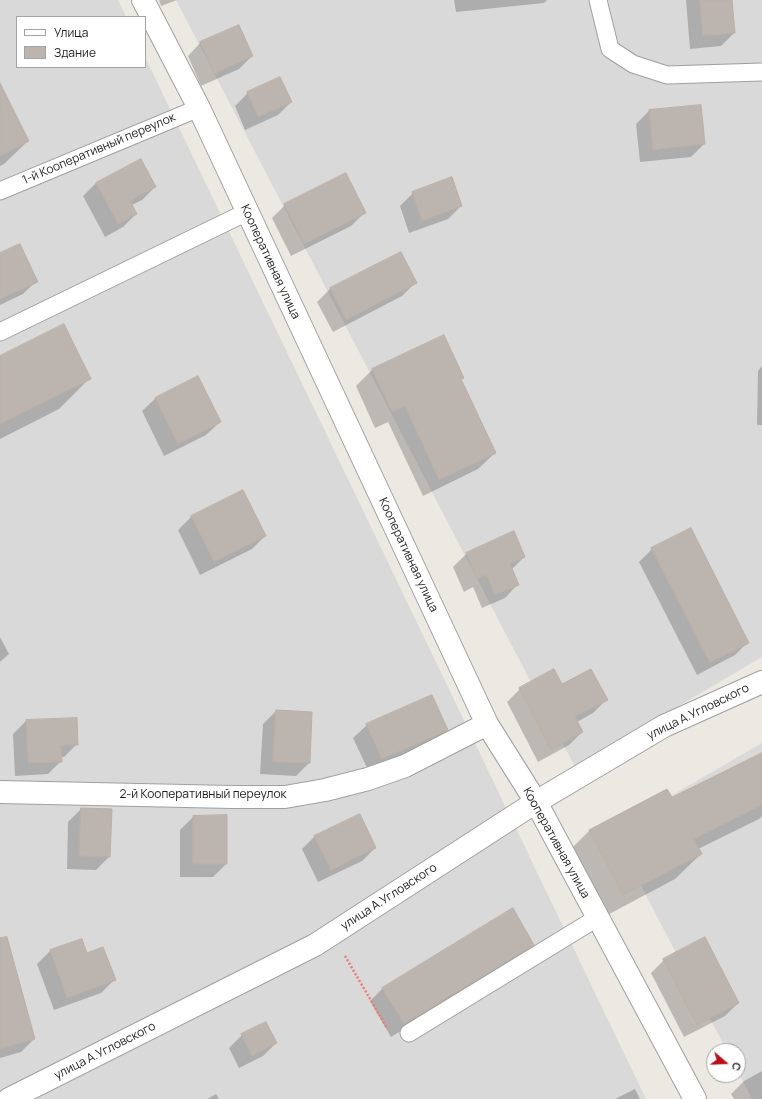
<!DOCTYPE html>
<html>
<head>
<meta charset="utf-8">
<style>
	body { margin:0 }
	#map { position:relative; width:762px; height:1099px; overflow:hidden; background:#ece8e2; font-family:Manrope,sans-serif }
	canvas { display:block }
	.legend { position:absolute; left:16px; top:16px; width:130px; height:52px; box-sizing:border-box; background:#fff; border:1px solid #a4a4a4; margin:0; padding:5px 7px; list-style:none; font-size:12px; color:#1c1c1c }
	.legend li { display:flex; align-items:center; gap:8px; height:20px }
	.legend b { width:20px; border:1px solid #a4a4a4 }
	.north { position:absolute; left:706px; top:1043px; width:40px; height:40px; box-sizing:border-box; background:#fff; border:1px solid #a4a4a4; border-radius:50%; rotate:109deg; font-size:11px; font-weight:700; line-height:16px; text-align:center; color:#1c1c1c }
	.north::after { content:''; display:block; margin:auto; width:14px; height:18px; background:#b90e15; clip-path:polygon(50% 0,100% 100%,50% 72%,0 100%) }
</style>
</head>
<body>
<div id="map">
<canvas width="762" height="1099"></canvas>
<ul class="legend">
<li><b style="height:5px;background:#fff"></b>Улица</li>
<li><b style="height:11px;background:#bcb4af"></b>Здание</li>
</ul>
<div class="north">С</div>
</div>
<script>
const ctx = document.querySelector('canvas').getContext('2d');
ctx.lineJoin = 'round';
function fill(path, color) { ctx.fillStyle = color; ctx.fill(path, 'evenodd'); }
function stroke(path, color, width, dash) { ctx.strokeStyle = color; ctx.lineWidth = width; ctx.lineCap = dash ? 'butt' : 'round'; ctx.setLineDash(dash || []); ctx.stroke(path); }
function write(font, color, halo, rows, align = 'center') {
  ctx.font = font + ' Manrope,sans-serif'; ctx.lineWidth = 3; ctx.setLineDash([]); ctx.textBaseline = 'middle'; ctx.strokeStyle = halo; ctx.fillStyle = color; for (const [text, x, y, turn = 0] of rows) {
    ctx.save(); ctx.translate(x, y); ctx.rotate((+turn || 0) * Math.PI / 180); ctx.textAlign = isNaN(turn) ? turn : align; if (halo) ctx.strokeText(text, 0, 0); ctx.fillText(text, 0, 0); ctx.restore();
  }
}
fill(new Path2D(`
	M0,0h118l8,17h-109v50h128v-10l501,1042h-646z
	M176,0h586v657l-187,110z
	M762,743v356h-10l-14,-27v-21h-11l-115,-221z`), '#dad9d9');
fill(new Path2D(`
	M159,0h18l-16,6z
	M454,0h93l-3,3 -88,9z
	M686,0h45l3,33 -13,13 -31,3z
	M201,42l51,14 -13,13 -38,17 -13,-30z
	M0,86l28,55 -24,23 -4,2z
	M248,93l43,9 -13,13 -33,15 -10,-24z
	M649,111l55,33 -13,13 -51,5 -4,-38z
	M96,183l59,4 -13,13 -10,5 4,9 -13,13 -18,10 -22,-41z
	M413,193l48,13 -13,13 -39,14 -9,-27z
	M285,205l79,8 -13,13 -60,30 -19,-38z
	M400,253l15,30 -13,13 -69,36 -16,-30 13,-13z
	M0,254l36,27 -13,13 -23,11z
	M444,336l19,42 -3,2 35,73 -17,16 -55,27 -35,-74 -13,6 -19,-42 16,-16z
	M0,357l90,21 -31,31 -59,30z
	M762,366v59h-5l1,-54z
	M156,398l64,24 -14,13 -42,21 -22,-45z
	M243,492l22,44 -13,13 -52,26 -22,-45 13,-13z
	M514,533l10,24 -12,12 6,15 -13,14 -23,10 -9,-21 -9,5 -11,-25 13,-13z
	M652,549l96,93 -13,13 -38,20 -58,-113z
	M0,637l9,17 -9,8z
	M562,685l44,15 -13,13 -16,9 5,10 -13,13 -31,17 -31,-60 13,-13z
	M276,711l33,52 -13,13 -36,-2 3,-50z
	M26,721l51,23 -13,13h-3v4l-13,13 -33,2 -2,-42z
	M367,725l80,5 -13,13 -65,29 -16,-34z
	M762,754v62l-3,3 -61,30 3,5 -26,25 -77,41 -34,-64 25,-25 78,-41 4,9z
	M81,809l28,48 -13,13 -29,-1 1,-47z
	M193,817l33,47 -13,13h-33v-47z
	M315,836l60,12 -13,13 -44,21 -16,-33z
	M533,944l-13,13 -129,80 -21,-36 13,-13z
	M50,951l64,29 -13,13 -47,17 -17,-46z
	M664,960l74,43 -13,13 -41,21 -33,-64z
	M0,980l34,59 -13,13 -21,6z
	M265,1023l11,20 -13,13 -24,12 -10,-20 13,-13z
	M762,1071v28h-28l-3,-5 13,-13z
	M635,1089l5,10h-25z
	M216,1094l3,5h-12z`), '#0003');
const building = new Path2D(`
	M700,0h32l3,33 -32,3z
	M239,25l14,31 -39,18 -14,-32z
	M280,77l12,25 -34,15 -11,-25z
	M0,83l29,58 -29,15z
	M701,105l4,39 -52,6 -4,-40z
	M141,159l15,28 -26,14 7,13 -19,10 -22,-41z
	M346,173l20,40 -62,31 -20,-40z
	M452,177l10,29 -40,15 -10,-29z
	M20,244l18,38 -38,17v-46z
	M401,252l16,31 -71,37 -16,-32z
	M64,324l27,55 -91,45v-68z
	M444,335l20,43 -3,1 35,74 -57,27 -34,-74 -13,6 -20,-43z
	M198,376l23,46 -43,22 -23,-46z
	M243,490l23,46 -52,26 -23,-46z
	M691,528l58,115 -39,20 -59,-115z
	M514,531l11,26 -15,7 9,21 -24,10 -9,-20 -9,4 -11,-26z
	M554,669l8,15 29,-15 17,31 -33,17 8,15 -32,18 -32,-62z
	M432,695l16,35 -66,29 -16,-35z
	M276,710l36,2 -2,51 -37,-1z
	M77,718l1,27h-17l1,17 -34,1 -2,-43z
	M762,753v52l-68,34 8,15 -79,41 -34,-65 78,-41 5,8z
	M81,808l31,1 -2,48 -31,-1z
	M360,814l16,34 -45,22 -17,-34z
	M227,815v49h-34v-48z
	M513,908l21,37 -130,79 -22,-36z
	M7,937l28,102 -35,10v-111z
	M705,937l34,66 -42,22 -34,-66z
	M82,939l5,14 16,-6 13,33 -49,18 -17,-48z
	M266,1022l11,21 -25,13 -11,-22z`);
fill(building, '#bcb4af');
stroke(building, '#bdafa5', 1);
const lane = new Path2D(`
	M598,0l12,49 23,15 34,11 95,-3
	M0,191l199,-83
	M0,332l247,-120
	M409,1033l188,-115`);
const street = new Path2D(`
	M143,0l56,108 288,616 49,78 159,297
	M0,792l232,5h53l40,-7 43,-11 37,-13 82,-42
	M9,1099l306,-154 221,-143 128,-76 98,-44`);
stroke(lane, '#a0a0a0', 19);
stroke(street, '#a0a0a0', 24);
stroke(new Path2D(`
	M345,956l42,72`), '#ef7870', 2.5, [2, 2]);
stroke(lane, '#fff', 17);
stroke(street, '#fff', 22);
write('12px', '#1c1c1c', '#fff', [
	["1-й Кооперативный переулок",99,149,-23],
	["Кооперативная улица",270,262,65],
	["Кооперативная улица",408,555,65],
	["улица А.Угловского",698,712,-26],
	["2-й Кооперативный переулок",203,795],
	["Кооперативная улица",556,843,61],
	["улица А.Угловского",389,897,-33],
	["улица А.Угловского",105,1051,-27]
]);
</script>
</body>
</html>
